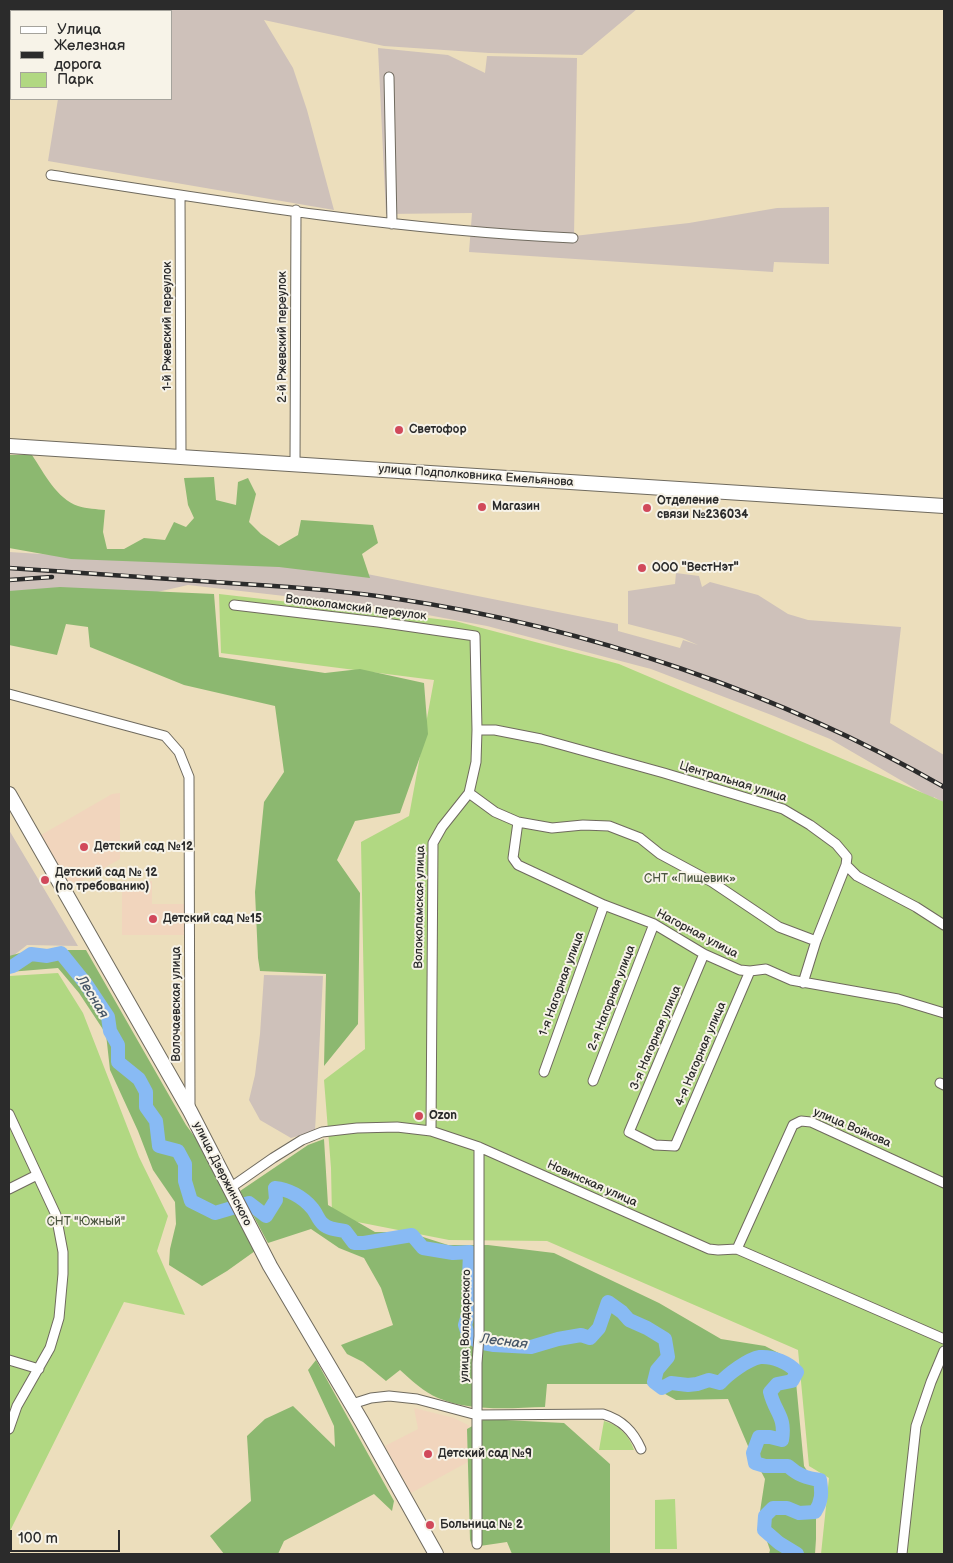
<!DOCTYPE html>
<html>
<head>
<meta charset="utf-8">
<style>
	body { margin:0 }
	#map { position:relative; width:953px; height:1563px; overflow:hidden; background:#ecdebc; font-family:"Balsamiq Sans",sans-serif }
	canvas { display:block }
	.frame { position:absolute; inset:0; border:10px solid #2b2b2b; pointer-events:none }
	.legend { position:absolute; left:10px; top:10px; width:162px; height:90px; box-sizing:border-box; background:#f7f3e8; border:1px solid #a5a39c; margin:0; padding:6px 9px; list-style:none; font-size:15px; color:#2b2b2b }
	.legend li { display:flex; align-items:center; gap:10px; height:25px }
	.legend b { width:25px; border:1px solid #a5a39c }
	.scale { position:absolute; left:10px; top:1530px; width:110px; height:22px; box-sizing:border-box; border:2px solid #2b2b2b; border-top:0; padding-left:6px; font-size:15px; line-height:18px; white-space:nowrap; color:#2b2b2b; -webkit-text-stroke:4px #f7f3e8; paint-order:stroke }
</style>
</head>
<body>
<div id="map">
<canvas width="953" height="1563"></canvas>
<div class="frame"></div>
<ul class="legend">
<li><b style="height:6px;background:#fff"></b>Улица</li>
<li><b style="height:6px;background:#2b2b2b"></b>Железная дорога</li>
<li><b style="height:14px;background:#b1d882"></b>Парк</li>
</ul>
<div class="scale">100 m</div>
</div>
<script>
const ctx = document.querySelector('canvas').getContext('2d');
ctx.lineJoin = 'round';
function fill(path, color) { ctx.fillStyle = color; ctx.fill(path, 'evenodd'); }
function stroke(path, color, width, dash) { ctx.strokeStyle = color; ctx.lineWidth = width; ctx.lineCap = dash ? 'butt' : 'round'; ctx.setLineDash(dash || []); ctx.stroke(path); }
function write(font, color, halo, rows, align = 'center') {
  ctx.font = font + ' "Balsamiq Sans",sans-serif'; ctx.lineWidth = 4; ctx.setLineDash([]); ctx.textBaseline = 'middle'; ctx.strokeStyle = halo; ctx.fillStyle = color; for (const [text, x, y, turn = 0] of rows) {
    ctx.save(); ctx.translate(x, y); ctx.rotate((+turn || 0) * Math.PI / 180); ctx.textAlign = isNaN(turn) ? turn : align; if (halo) ctx.strokeText(text, 0, 0); ctx.fillText(text, 0, 0); ctx.restore();
  }
}
fill(new Path2D(`
	M120,793v66l-50,28 -29,-52 71,-41z
	M122,881h30v23h33v31h-63z
	M414,1408l40,10 16,8 -3,3 1,33 -57,31 -26,-47 33,-17z`), '#f1d5bd');
fill(new Path2D(`
	M9,9h27v2h-25v60h-2z
	M108,9h529l-55,46 -93,-2 -105,-7 -120,-26 29,48 14,42 27,100 -286,-49 10,-62h113v-88h-65z
	M378,48l70,7 37,18 2,-17 90,2 -3,178 115,-13 88,-15 52,-1v57l-55,-2 -1,10 -304,-20 3,-39 -86,1z
	M9,552l130,8 198,8 281,56v7l62,17 3,-8 15,5 -16,-7 -54,-14v-33l47,-7 1,-11 23,3 3,11 8,-5 48,13 30,19 20,6 93,7 -11,96 54,32v48l-10,-6 -1,2 -103,-60 -56,-23 -123,-47 -164,-43 -97,-18 -202,-23 -35,8 -144,5z
	M9,830l69,116 -51,-1 -18,14z
	M264,975l59,1 -8,155 -24,7 -31,-18 -11,-20 6,-25 5,-41z`), '#cec1ba');
fill(new Path2D(`
	M219,594l236,27 164,43 325,138v752h-123l8,-76 -20,-12 -11,-116 -251,-109 -98,-1 -117,-23 -1,-49 -7,-88 41,-31 -4,-207 48,-26 25,-136 -213,-27z
	M58,973l25,40 56,144 29,59 -11,35 28,64 -61,-13 -115,231v-557z
	M604,1421c15,4 25,14 30,29h-35z
	M675,1499l2,50h-22v-49z`), '#b1d882');
fill(new Path2D(`
	M9,455h23c12,18 25,44 46,51 9,3 19,3 27,4l-2,22 4,17h17l20,-11 21,2 9,-18 12,5 8,-9 -6,-13 -4,-27 30,-1 2,23 20,5 2,-23 10,-4 8,16 -7,28 12,12 18,12 19,-11 3,-15 72,5 5,18 -16,11 8,24 -91,-11 -208,-8 -62,-11z
	M60,587l154,7 5,63 106,16 35,-4 64,14 4,51 -28,79 -45,8 -18,39 23,33 -2,131 -34,42 2,-92 -66,-3 -2,-13 -3,-66 9,-90 20,-30 -9,-66 -91,-21 -94,-38 -2,-20 -22,-3 -9,31 -48,-10v-54z
	M31,950h55l100,175 17,23 52,103 -28,20 -25,15 -33,-21 1,-16 6,-25 -1,-22 -22,-32 -15,-39 -28,-61 -4,-36 -27,-41 -21,-25 -49,4v-16z
	M324,1139l4,66 47,27h23l25,5 25,8h40l66,8 105,50 62,36 44,7 29,15 10,105 12,19v54l-1,15h-46l1,-4 -11,-32 6,-39 -17,-33 -20,-47 -52,1 -29,-16h-100l-2,23c-35,1 -73,5 -107,-9 -14,-6 -27,-18 -38,-28l-14,11 -23,-19 -16,-8 -6,-9 52,-20 -12,-37 -17,-30 -25,-10 -28,-19 -43,14 -28,-52 68,-46z
	M316,1360l78,141 -2,10 -18,-17 -90,47 -6,13h-54l-14,-18 41,-35 -4,-65 18,-17 28,-13 42,41 -1,-21 -26,-56z
	M485,1419l79,4 46,41v90h-98l-5,-12 -34,5 -3,-7 -3,-111z`), '#8cb870');
stroke(new Path2D(`
	M9,967l4,-1 18,-12 16,2 14,-3 25,31 22,33 2,14 8,14v17l21,17 7,13v15l10,14 3,25 19,5 7,13v17l6,20 24,12 34,-10 17,13 10,-16 -1,-12c13,1 28,9 37,20 4,4 6,12 11,16 5,5 15,6 22,7l9,12h10l48,-8 11,13 30,5 17,-1 -1,26 4,20 -8,27 3,9 10,8 16,3 37,2 27,-8 23,-4 9,3 9,-10 9,-26 14,10 7,8 18,8 18,11 3,18 -11,13 -3,12 8,6 9,-5 17,2 9,-1 12,-4 11,3c8,-9 28,-24 40,-26 13,-1 29,6 37,15l-5,9 -15,3 -7,8c5,21 16,24 12,48l-12,-3h-11l-6,16 2,10 10,3h23c10,9 18,12 32,14 2,13 2,21 -5,32l-16,1 -12,-5h-14l-8,8 -1,14 15,13 18,11`), '#88baf4', 14);
const minor = new Path2D(`
	M389,77l3,147
	M51,175c172,27 346,55 522,63
	M180,195l1,262
	M295,464l1,-254
	M234,605l144,17 97,14 2,94 -1,32 -7,31 -27,34 -9,16 -2,288
	M9,694l156,42 14,16 10,25 1,329
	M477,730h18l46,9 123,34 119,36 27,16 26,19 11,13 -1,8 -30,76 -13,42
	M469,793l26,19 23,10 34,6 31,-3 26,1 31,12 20,16 52,28 67,45 37,14
	M518,822l-5,36 5,7 86,40 50,19 50,30 36,16 10,1 16,-2 25,11 107,19 46,14
	M846,865l11,11 59,31 28,18
	M704,954l-75,178 26,13 20,1 75,-175
	M544,1072l60,-167
	M593,1081l61,-157
	M940,1083l4,2
	M9,1114l47,101 7,37v22l-4,44 -9,30 -33,58 -8,23
	M230,1188l43,-30 29,-18 20,-8 35,-4 40,-1 34,4 48,16 230,102 9,1 19,-1 207,90
	M9,1189l28,-14
	M737,1249l56,-124 8,-4 10,1 133,61
	M9,1360l30,9
	M352,1404l19,-6 18,-2 28,3 60,16 126,-1c19,6 30,17 38,35
	M477,1544v-181l2,-27v-189
	M902,1554l14,-128 15,-44 13,-31`);
const primary = new Path2D(`
	M9,446l935,60
	M9,794l181,317 80,155 92,156 74,132`);
stroke(minor, '#6f6a5e', 11);
stroke(primary, '#6f6a5e', 16);
stroke(minor, '#fff', 9);
stroke(primary, '#fff', 14);
const rail = new Path2D(`
	M9,568c78,5 156,10 234,16 51,3 104,7 155,15 188,28 382,94 546,188
	M9,580l43,-3`);
stroke(rail, '#2b2b2b', 4.5);
stroke(rail, '#f7f3e8', 2.5, [8]);
for (const [x, y, r, color] of [
	[399,430,5,"#d1495b"],
	[482,507,5,"#d1495b"],
	[647,508,5,"#d1495b"],
	[642,568,5,"#d1495b"],
	[84,847,5,"#d1495b"],
	[45,880,5,"#d1495b"],
	[153,919,5,"#d1495b"],
	[419,1116,5,"#d1495b"],
	[428,1454,5,"#d1495b"],
	[430,1525,5,"#d1495b"]
]) { const dot = new Path2D(); dot.arc(x, y, r, 0, 2 * Math.PI); ctx.fillStyle = color; ctx.fill(dot); stroke(dot, '#f7f3e8', 2); }
write('12px', '#2b2b2b', '#f7f3e8', [
	["1-й Ржевский переулок",168,326,-90],
	["2-й Ржевский переулок",283,337,-90],
	["улица Подполковника Емельянова",476,476,4],
	["Волоколамский переулок",356,608,7],
	["Центральная улица",733,782,17],
	["Волоколамская улица",420,907,-89],
	["Нагорная улица",697,934,28],
	["1-я Нагорная улица",562,984,-70],
	["2-я Нагорная улица",612,998,-69],
	["Волочаевская улица",177,1004,-90],
	["3-я Нагорная улица",656,1038,-67],
	["4-я Нагорная улица",701,1054,-67],
	["улица Войкова",852,1128,23],
	["улица Дзержинского",222,1174,63],
	["Новинская улица",592,1184,24],
	["улица Володарского",466,1326,-89]
]);
write('bold 12px', '#2b2b2b', '#f7f3e8', [
	["Светофор",409,430],
	["Отделение",657,501],
	["связи №236034",657,515],
	["Магазин",492,507],
	["ООО \"ВестНэт\"",652,568],
	["Детский сад №12",94,847],
	["Детский сад № 12",55,873],
	["(по требованию)",55,887],
	["Детский сад №15",163,919],
	["Ozon",429,1116],
	["Детский сад №9",438,1454],
	["Больница № 2",440,1525]
], 'left');
write('12px', '#4c5641', '#f7f3e8', [
	["СНТ «Пищевик»",690,879],
	["СНТ \"Южный\"",86,1222]
]);
write('italic 14px', '#475667', '#f7f3e8', [
	["Лесная",92,997,58],
	["Лесная",504,1342,7]
]);
</script>
</body>
</html>
